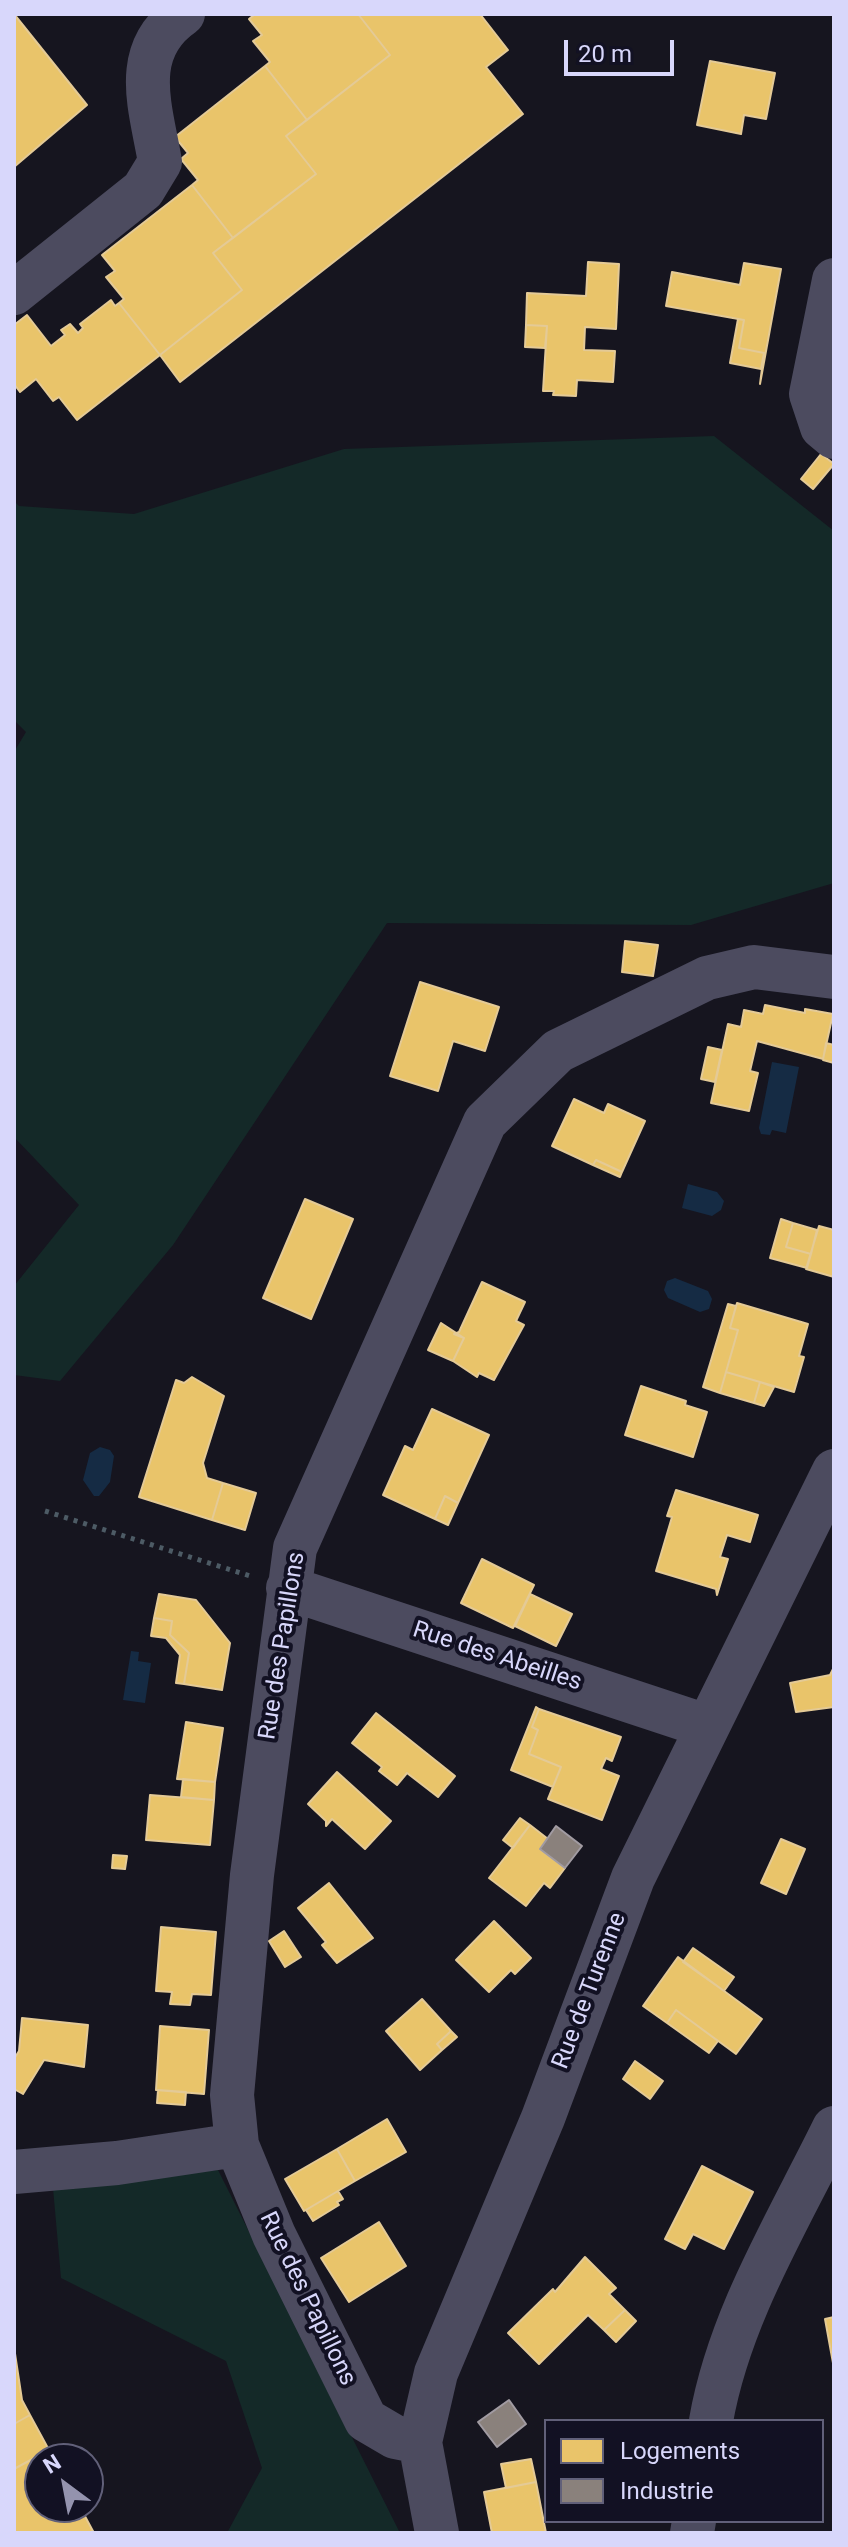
<!DOCTYPE html>
<html>
<head>
<meta charset="utf-8">
<style>
	body { margin:0 }
	#map { position:relative; width:848px; height:2547px; overflow:hidden; background:#16151f; font-family:Roboto,sans-serif }
	canvas { display:block }
	.frame { position:absolute; inset:0; border:16px solid #d8d7fb; pointer-events:none }
	.legend { position:absolute; left:544px; top:2419px; width:280px; height:104px; box-sizing:border-box; background:#121123; border:2px solid #616079; margin:0; padding:10px 14px; list-style:none; font-size:24px; color:#d8d7fb }
	.legend li { display:flex; align-items:center; gap:16px; height:40px }
	.legend b { width:40px; border:2px solid #616079 }
	.north { position:absolute; left:24px; top:2443px; width:80px; height:80px; box-sizing:border-box; background:#121123; border:2px solid #616079; border-radius:50%; rotate:328deg; font-size:22px; font-weight:700; line-height:32px; text-align:center; color:#d8d7fb }
	.north::after { content:''; display:block; margin:auto; width:28px; height:36px; background:#9493ae; clip-path:polygon(50% 0,100% 100%,50% 72%,0 100%) }
	.scale { position:absolute; left:564px; top:40px; width:110px; height:36px; box-sizing:border-box; border:4px solid #d8d7fb; border-top:0; padding-left:10px; font-size:24px; line-height:28px; white-space:nowrap; color:#d8d7fb; -webkit-text-stroke:6px #121123; paint-order:stroke }
</style>
</head>
<body>
<div id="map">
<canvas width="848" height="2547"></canvas>
<div class="frame"></div>
<ul class="legend">
<li><b style="height:22px;background:#e9c46a"></b>Logements</li>
<li><b style="height:22px;background:#8a817c"></b>Industrie</li>
</ul>
<div class="north">N</div>
<div class="scale">20 m</div>
</div>
<script>
const ctx = document.querySelector('canvas').getContext('2d');
ctx.lineJoin = 'round';
function fill(path, color) { ctx.fillStyle = color; ctx.fill(path, 'evenodd'); }
function stroke(path, color, width, dash) { ctx.strokeStyle = color; ctx.lineWidth = width; ctx.lineCap = dash ? 'butt' : 'round'; ctx.setLineDash(dash || []); ctx.stroke(path); }
function write(font, color, halo, rows, align = 'center') {
  ctx.font = font + ' Roboto,sans-serif'; ctx.lineWidth = 8; ctx.setLineDash([]); ctx.textBaseline = 'middle'; ctx.strokeStyle = halo; ctx.fillStyle = color; for (const [text, x, y, turn = 0] of rows) {
    ctx.save(); ctx.translate(x, y); ctx.rotate((+turn || 0) * Math.PI / 180); ctx.textAlign = isNaN(turn) ? turn : align; if (halo) ctx.strokeText(text, 0, 0); ctx.fillText(text, 0, 0); ctx.restore();
  }
}
fill(new Path2D(`
	M714,436l120,95v352l-143,42 -304,-2 -214,322 -113,136 -46,-6v-89l65,-81 -65,-68v-385l12,-20 -12,-12v-219l5,5 115,8 210,-65z
	M218,2170l182,363h-173l35,-65 -36,-107 -165,-83 -8,-90z`), '#142928');
fill(new Path2D(`
	M772,1062l27,5 -13,66 -14,-3 -2,5 -9,-1 -2,-6z
	M688,1184l29,8 7,9 -3,9 -9,6 -30,-8z
	M675,1278l33,13 4,8 -3,10 -9,3 -32,-14 -4,-8 3,-9z
	M100,1447l10,3 4,6 -4,26 -11,14h-5l-11,-16 7,-27z
	M131,1651l8,1 -1,9 13,2 -6,40 -22,-3z`), '#152b44');
const homes = new Path2D(`
	M14,14l73,91 -73,62z
	M255,14h103l32,41 -83,65 -42,-54 5,-4 -17,-21 9,-6 -13,-16z
	M358,14h122l28,36 -22,17 37,47 -343,268 -20,-27 82,-65 -29,-37 103,-79 -30,-38 104,-81z
	M710,61l65,12 -9,46 -22,-4 -3,19 -44,-9z
	M265,66l42,54 -21,16 30,38 -83,64 -41,-53 6,-5 -17,-21 7,-6 -13,-16z
	M192,185l41,53 -20,15 29,37 -82,65 -41,-52 5,-4 -18,-22 9,-6 -13,-16z
	M588,262l31,2 -3,65 -31,-2 -1,23 31,1 -2,31 -36,-2 -1,16 -23,-1 1,-4h-11l4,-65 -21,-1 1,-32 59,3z
	M744,263l37,6 -21,115 4,-31 -25,-5 5,-28 -78,-14 6,-34 68,13z
	M111,300l4,6 4,-3 41,52 -83,65 -18,-23 -6,4 -17,-22 -16,13 -6,-8v-59l13,-10 24,31 14,-11 -4,-5 9,-6 8,9 5,-5 -3,-4z
	M738,319l6,1 -5,28 25,5 -3,16 -31,-6z
	M526,325l21,1 -2,22 -20,-1z
	M821,454l13,10 -21,25 -12,-10z
	M625,941l33,4 -5,31 -31,-4z
	M420,982l79,25 -14,44 -32,-10 -15,50 -48,-15z
	M765,1005l40,8v-4l28,5 -10,45 -66,-18 -7,30 8,2 -9,38 -38,-8 17,-79 13,3 3,-17 19,4z
	M826,1043l8,2v18l-11,-3z
	M708,1047l14,3 -7,32 -14,-3z
	M574,1099l30,14 4,-9 37,17 -23,51 -26,-12 -3,5 -41,-19z
	M596,1160l26,12 -2,5 -27,-12z
	M305,1199l48,20 -42,100 -48,-21z
	M781,1219l12,4 -7,24 25,7 -4,14 -37,-10z
	M793,1223l24,7 -6,24 -25,-7z
	M819,1226l15,4v47l-28,-8z
	M482,1282l43,20 -9,19 8,4 -30,55 -15,-7 -2,4 -24,-16 11,-23 -10,-4 5,-2z
	M737,1303l71,21 -9,32 5,1 -10,35 -68,-20 12,-42 -8,-2z
	M728,1304l8,2 -6,22 8,2 -18,63 -17,-6z
	M441,1323l23,15 -11,23 -25,-11z
	M726,1372l34,10 -6,21 -34,-10z
	M192,1377l32,19 -21,67 4,15 16,5 -11,37 -73,-23 37,-117 8,3z
	M760,1382l14,5 -10,19 -10,-3z
	M641,1386l45,15 -1,4 22,7 -14,45 -68,-22z
	M432,1409l57,26 -31,68 -13,-7 -10,23 -52,-24 22,-49 8,4z
	M223,1483l33,10 -11,37 -33,-10z
	M676,1490l82,25 -8,27 -23,-7 -7,22 8,2 -11,36 -1,-6 -60,-18 16,-54 -5,-1z
	M445,1496l13,7 -10,22 -13,-6z
	M482,1559l52,26 -21,43 -52,-25z
	M159,1594l37,6 34,43 -8,47 -38,-6 5,-31 -19,-18 2,-14 -18,-3z
	M530,1594l42,20 -16,32 -41,-20z
	M154,1618l18,3 -2,14 19,18 -5,31 -8,-1 4,-28 -14,-17 -15,-2z
	M834,1667v40l-38,5 -6,-29 40,-8z
	M536,1707l3,2 -7,18 6,3 -9,24 32,13 -8,20 -42,-17z
	M539,1709l82,28 -9,24 -6,-3 -5,11 18,7 -17,44 -54,-21 13,-32 -32,-13 9,-24 -6,-3z
	M376,1713l79,63 -17,21 -31,-24 -10,12 -18,-14 3,-4 -30,-24z
	M186,1722l37,6 -8,54 -38,-3z
	M337,1772l54,49 -26,28 -33,-30 -6,7v-5l-18,-17z
	M183,1779l32,3 -1,18 -33,-3z
	M150,1795l64,5 -4,45 -64,-5z
	M520,1818l10,7 -17,23 -10,-8z
	M530,1825l18,14 -8,10 25,19 -15,20 -6,-5 -18,23 -37,-28z
	M781,1839l24,10 -19,45 -25,-11z
	M113,1855l14,1 -2,13 -13,-1z
	M329,1883l44,55 -36,25 -15,-18 4,-3 -28,-34z
	M494,1921l37,37 -16,16 -4,-4 -22,22 -33,-32z
	M161,1927l55,5 -5,63 -19,-1 -2,11 -20,-1 2,-12 -16,-1z
	M284,1931l17,26 -16,10 -16,-26z
	M693,1948l41,29 -10,14 -41,-29z
	M678,1957l84,62 -26,35 -60,-44 -9,13 -24,-17z
	M422,1999l29,32 -14,13 5,6 -22,20 -34,-39z
	M676,2010l42,31 -9,12 -42,-30z
	M22,2018l66,7 -4,42 -40,-7 -21,34 -9,-5v-30l5,-8z
	M160,2026l49,4 -5,64 -48,-4z
	M451,2031l6,6 -15,13 -5,-6z
	M635,2061l28,20 -13,18 -27,-20z
	M158,2090l28,2 -1,13 -28,-2z
	M387,2119l19,33 -51,29 -18,-32z
	M337,2149l18,32 -51,30 -19,-32z
	M702,2166l51,26 -29,57 -31,-15 -8,15 -20,-10z
	M338,2191l5,8 -6,3 2,3 -26,16 -7,-11z
	M379,2222l27,44 -57,36 -28,-44z
	M585,2257l31,31 -7,6 16,16 -21,20 -16,-15 -49,49 -31,-31 45,-44 2,3z
	M625,2310l11,11 -20,21 -12,-12z
	M834,2317v45l-1,1 -8,-44z
	M14,2347l8,53 8,15 -16,9z
	M30,2415l19,35 -35,19v-45z
	M49,2450l5,9h-14v48h40l14,26h-80v-64z
	M531,2459l5,23 -30,6 -5,-24z
	M536,2482l10,51h-54l-8,-41z`);
fill(homes, '#e9c46a');
stroke(homes, '#e4ca96', 2);
const industry = new Path2D(`
	M556,1826l26,20 -17,22 -25,-19z
	M509,2400l17,24 -29,23 -19,-25z`);
fill(industry, '#8a817c');
stroke(industry, '#a19ba2', 2);
stroke(new Path2D(`
	M45,1511l205,65`), '#4d5b65', 5, [4, 6]);
stroke(new Path2D(`
	M834,280l-23,114 11,33 12,10
	M14,293l129,-103 17,-28c-9,-54 -31,-111 23,-148
	M288,1588l418,138
	M14,2172l103,-9 120,-18
	M711,2421c18,-104 77,-199 123,-293
	M420,2442l-25,-5 -29,-17 -92,-185 -37,-90 -5,-50 20,-220 43,-327 190,-426 73,-71 149,-73 47,-11 80,10
	M437,2533l-17,-91 16,-69 107,-255 90,-240 201,-407
	M692,2533l2,-12`), '#4c4b5f', 44);
write('24px', '#d8d7fb', '#121123', [
	["Rue des Papillons",283,1646,-81],
	["Rue des Abeilles",497,1657,18],
	["Rue de Turenne",590,1991,-69],
	["Rue des Papillons",307,2299,64]
]);
</script>
</body>
</html>
